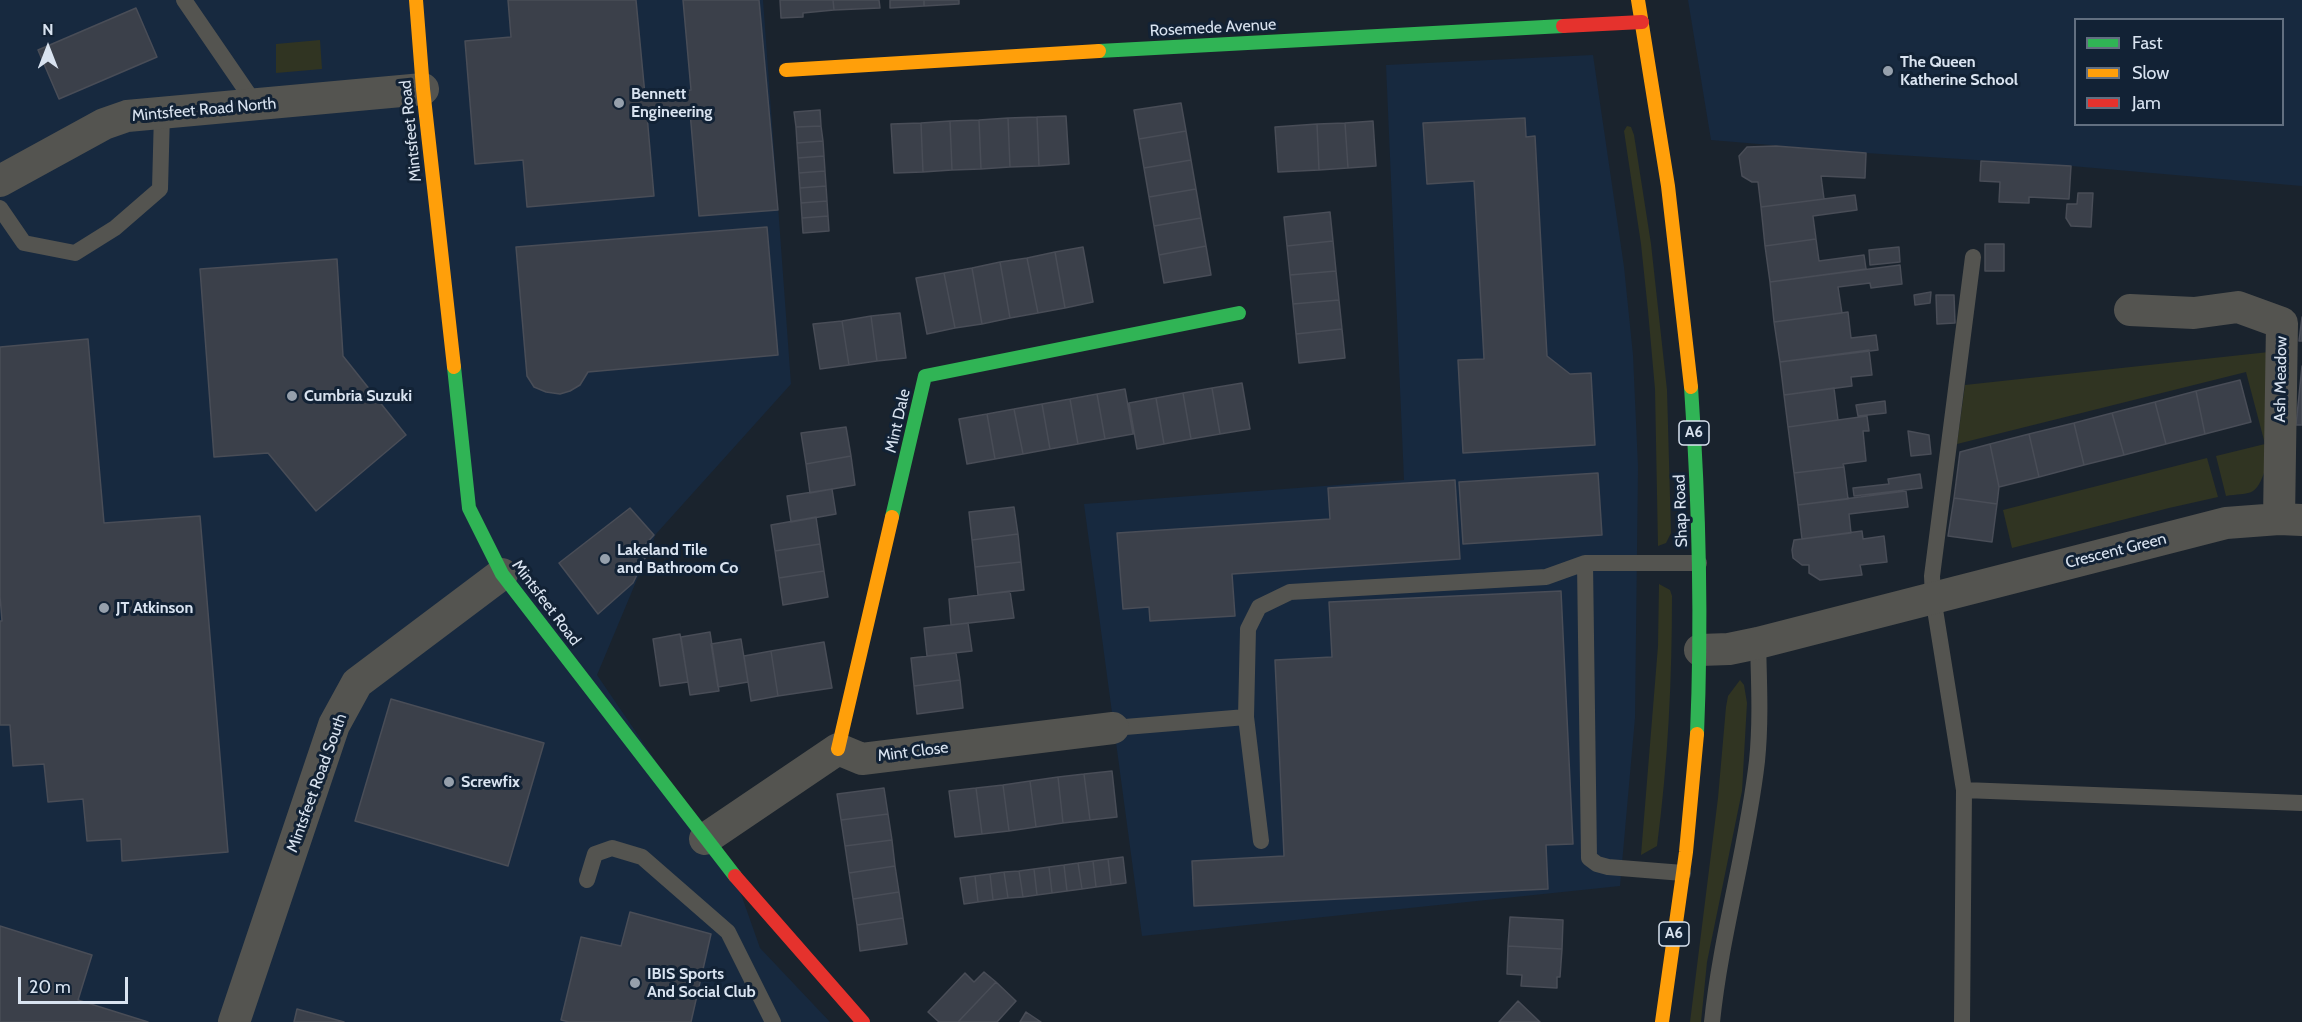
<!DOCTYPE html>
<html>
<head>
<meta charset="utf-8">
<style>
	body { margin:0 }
	#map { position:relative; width:2302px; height:1022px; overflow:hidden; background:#1a232d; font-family:Cabin,sans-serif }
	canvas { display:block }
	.legend { position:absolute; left:2074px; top:18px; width:210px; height:108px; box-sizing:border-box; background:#122235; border:2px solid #626f80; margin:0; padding:8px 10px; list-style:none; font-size:18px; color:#d9e3f0 }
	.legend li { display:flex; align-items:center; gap:12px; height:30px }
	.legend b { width:30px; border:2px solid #626f80 }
	.north { position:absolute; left:18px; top:18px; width:60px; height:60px; -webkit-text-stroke:4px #122235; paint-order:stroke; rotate:0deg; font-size:16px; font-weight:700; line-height:24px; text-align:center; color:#d9e3f0 }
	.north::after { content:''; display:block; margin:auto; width:21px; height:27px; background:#d9e3f0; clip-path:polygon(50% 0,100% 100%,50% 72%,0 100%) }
	.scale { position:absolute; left:18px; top:977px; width:110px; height:27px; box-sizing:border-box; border:3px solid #d9e3f0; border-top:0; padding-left:8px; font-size:18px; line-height:21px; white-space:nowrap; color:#d9e3f0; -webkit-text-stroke:4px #122235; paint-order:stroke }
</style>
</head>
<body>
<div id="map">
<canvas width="2302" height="1022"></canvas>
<ul class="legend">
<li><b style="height:8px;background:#30b455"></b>Fast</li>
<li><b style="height:8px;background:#ff9f0a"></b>Slow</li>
<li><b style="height:8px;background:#e5322d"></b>Jam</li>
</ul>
<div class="north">N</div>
<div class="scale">20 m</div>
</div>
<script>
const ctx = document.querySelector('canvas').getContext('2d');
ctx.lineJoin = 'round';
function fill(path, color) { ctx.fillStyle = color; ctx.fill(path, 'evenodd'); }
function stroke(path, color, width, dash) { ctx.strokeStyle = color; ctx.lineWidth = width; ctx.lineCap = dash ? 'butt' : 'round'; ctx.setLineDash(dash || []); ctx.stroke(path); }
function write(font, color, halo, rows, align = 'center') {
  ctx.font = font + ' Cabin,sans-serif'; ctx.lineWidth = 6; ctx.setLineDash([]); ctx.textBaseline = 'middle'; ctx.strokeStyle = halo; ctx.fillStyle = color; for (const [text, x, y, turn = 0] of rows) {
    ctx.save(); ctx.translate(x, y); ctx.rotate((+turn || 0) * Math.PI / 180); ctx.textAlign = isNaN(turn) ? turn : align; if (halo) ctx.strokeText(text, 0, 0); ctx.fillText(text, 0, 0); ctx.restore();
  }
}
fill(new Path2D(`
	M0,0h763l28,384 -135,150 -59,141 138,202 25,71 70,74h-830z
	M1688,0h614v186l-231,-20 -205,-13 -155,-13zM2076,20h206v104h-206z
	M1593,55l31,212 9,88 5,112 -3,251 -15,168 -478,50 -58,-432 320,-24 -18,-415z`), '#17293f');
fill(new Path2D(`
	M320,40l2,29 -46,4v-29z
	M1627,126l4,1 3,8 17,109 16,146 4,143 -5,10 -8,3 -3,-157 -7,-78 -7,-67 -17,-113z
	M2269,352l-5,121c-9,25 -15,19 -38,23l-10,-40 49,-12 -19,-72 -289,72 8,-59z
	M2207,458l11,39 -49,11 -157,40 -9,-38z
	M1659,584l11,6 2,6c0,84 -4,167 -15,250l-16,9 17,-209z
	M1740,680l4,5 3,18 -5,88 -35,171 -6,60h-11l28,-224 8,-91 2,-11z`), '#303422');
const building = new Path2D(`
	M508,0h128l9,95 46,-5 -8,-90h76l19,210 -79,6 -9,-104 -43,3 7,81 -127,11 -4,-47 -48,4 -10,-123 46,-4z
	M780,0h53l1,10 -31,3v4l-22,1z
	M833,0h46l1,8 -46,2z
	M890,0h34v6l-34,2z
	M924,0h35v4l-35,2z
	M136,8l21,49 -98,42 -21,-49z
	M1181,103l5,28 -47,8 -5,-29z
	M820,110l1,16 -25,1 -2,-15z
	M1066,116l3,48 -30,2 -2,-49z
	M1037,117l2,49 -29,1 -2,-49z
	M1008,118l2,49 -29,2 -2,-49z
	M1525,118l1,19 9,-1 12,220 23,18 21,-1 4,72 -132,8 -5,-93 26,-1 -10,-178 -47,3 -4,-61z
	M979,120l2,49 -29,1 -2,-49z
	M950,121l2,49 -29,2 -2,-49z
	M1373,121l3,45 -28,2 -3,-45z
	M921,123l2,49 -29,1 -3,-49z
	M1345,123l3,45 -29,2 -2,-46z
	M1317,124l2,46 -41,2 -3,-45z
	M821,126l2,15 -26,2 -1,-16z
	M1186,131l5,29 -47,8 -5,-29z
	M823,141l1,15 -26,2 -1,-15z
	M1776,146l90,7 -1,25 -44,-2 3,23 -63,8 -3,-25h-6l-10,-6 -3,-20 8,-9z
	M824,156l1,15 -26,2 -1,-15z
	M1191,160l5,29 -47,8 -5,-29z
	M1981,161l90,5 -2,33 -40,-2v6l-30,-1 1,-20 -20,-1z
	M825,171l1,15 -26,2 -1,-15z
	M826,186l1,15 -26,2 -1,-15z
	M1196,189l5,29 -47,8 -5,-29z
	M2078,193h15l-2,34 -20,-1 -5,-8 1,-14h10z
	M1855,195l2,15 -44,6 3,23 -51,7 -4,-39z
	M827,201l1,15 -26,2 -1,-15z
	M1330,212l3,29 -46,5 -3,-29z
	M828,216l1,15 -26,2 -1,-15z
	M1201,218l5,28 -47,9 -5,-29z
	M767,227l11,128 -190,17 -8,13 -10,6 -10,3 -14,-2 -12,-5 -7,-11 -11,-129z
	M1816,239l3,22 45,-6 2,14 -96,13 -5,-36z
	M1333,241l3,30 -46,4 -3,-29z
	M1985,244h19v27h-19z
	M1206,246l5,29 -47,8 -5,-28z
	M1083,247l10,55 -28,6 -10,-56z
	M1899,247l1,15 -30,3 -1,-15z
	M1055,252l10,56 -27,5 -11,-55z
	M1027,258l11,55 -28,5 -10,-56z
	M337,259l6,97 63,79 -90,76 -48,-58 -54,4 -14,-188z
	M1000,262l10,56 -28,6 -10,-56z
	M1900,265l2,19 -31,4 -1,-5 -32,4 4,26 -68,9 -4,-40z
	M972,268l10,56 -27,4 -11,-55z
	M1336,271l3,29 -46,4 -3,-29z
	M944,273l11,55 -28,6 -11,-56z
	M1931,292l-1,11 -15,2 -1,-10z
	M1936,295h18l1,28 -18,1z
	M1339,300l3,29 -46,5 -3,-30z
	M1848,312l3,26 25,-3 2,15 -98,12 -6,-40z
	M900,313l6,45 -29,3 -6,-45z
	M871,316l6,45 -28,4 -7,-44z
	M2302,317v24h-3z
	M842,321l7,44 -29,4 -7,-45z
	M1342,329l3,29 -46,5 -3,-29z
	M88,339l16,184 96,-7 28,336 -106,9 -1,-22 -34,2 -4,-42 -35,3 -4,-38 -31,2 -3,-41h-10v-104h2l-2,-25v-249z
	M1869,350l3,25 -21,2 1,9 -68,9 -4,-33z
	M2302,366v59h-6z
	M2240,380l11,42 -46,12 -9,-43z
	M1242,383l8,46 -30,5 -8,-46z
	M1212,388l8,46 -29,5 -8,-46z
	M1834,388l4,32 -50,7 -4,-32z
	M1125,389l8,45 -28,5 -8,-45z
	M2196,391l9,43 -39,10 -11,-42z
	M1183,393l8,46 -27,5 -8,-46z
	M1097,394l8,45 -27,5 -8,-45z
	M1156,398l8,46 -27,5 -8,-46z
	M1070,399l8,45 -28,5 -8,-45z
	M1885,401l1,12 -28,3 -2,-11z
	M2155,402l11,42 -42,11 -12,-42z
	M1042,404l8,45 -27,5 -9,-45z
	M1014,409l9,45 -28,5 -8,-45z
	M2112,413l12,42 -40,10 -10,-42z
	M987,414l8,45 -28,5 -8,-45z
	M1867,416l2,15h-6l3,30 -23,3 1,3 -50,6 -6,-46z
	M2074,423l10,42 -45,12 -10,-43z
	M846,427l5,29 -45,8 -5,-31z
	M1908,431l21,4 2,19 -20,2z
	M2029,434l10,43 -40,10 -9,-43z
	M1990,444l9,43 -2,17 -43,-6 6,-46z
	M851,456l4,29 -45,8 -4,-29z
	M1844,467l4,32 -50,6 -4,-32z
	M1598,473l4,62 -139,9 -4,-62z
	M1920,474l2,14 -68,8 -1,-8 36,-4 -1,-5z
	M1455,480l5,79 -228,15 3,42 -85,5 -1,-14 -26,2 -6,-76 213,-14 -2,-31z
	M832,489l4,25 -45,8 -4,-26z
	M1906,491l2,16 -59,7 2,19 -49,6 -4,-34z
	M1954,498l43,6 -5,38 -44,-6z
	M1014,507l4,27 -46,6 -3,-28z
	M630,508l24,27 -12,13 5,6 -14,29 -35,31 -39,-51z
	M816,517l4,27 -45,7 -4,-26z
	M1862,531l1,8 21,-3 3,26 -27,3 2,10 -42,5 -11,-7v-8h-7l-9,-7 -1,-8 2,-10z
	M1018,534l3,28 -46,5 -3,-27z
	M820,544l4,27 -45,7 -4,-27z
	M1021,562l3,28 -46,5 -3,-28z
	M824,571l4,26 -45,8 -4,-27z
	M1010,591l4,27 -63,7 -2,-26z
	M1561,591l12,253 -27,1 2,44 -354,17 -2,-45 92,-5 -9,-196 57,-3 -3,-55z
	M968,623l4,28 -45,5 -3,-28z
	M710,632l9,59 -29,4 -9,-58z
	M680,634l8,48 -28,4 -7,-47z
	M741,639l7,43 -30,5 -7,-43z
	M824,642l8,46 -54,8 -7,-45z
	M771,651l7,45 -27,5 -7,-45z
	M956,653l4,27 -46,6 -3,-28z
	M960,680l3,28 -46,6 -3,-28z
	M391,699l153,44 -36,123 -153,-45z
	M1112,771l5,46 -27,3 -6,-46z
	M1084,774l6,46 -27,3 -5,-46z
	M1058,777l5,46 -27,4 -6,-46z
	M1030,781l6,46 -27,4 -6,-46z
	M1003,785l6,46 -27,3 -6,-46z
	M884,788l4,26 -47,6 -4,-26z
	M976,788l6,46 -27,3 -6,-46z
	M888,814l4,26 -47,6 -4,-26z
	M892,840l3,26 -46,7 -4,-27z
	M1123,857l3,26 -15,2 -3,-26z
	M1108,859l3,26 -15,2 -3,-26z
	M1093,861l3,26 -14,2 -4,-26z
	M1078,863l4,26 -15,2 -3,-26z
	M1064,865l3,26 -15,2 -3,-26z
	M895,866l4,26 -46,7 -4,-26z
	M1049,867l3,26 -15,2 -3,-26z
	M1034,869l3,26 -14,2 -4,-26z
	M1019,871l4,26 -15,1 -4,-26z
	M1004,872l4,26 -15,2 -3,-26z
	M990,874l3,26 -15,2 -3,-26z
	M975,876l3,26 -14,2 -4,-26z
	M899,892l4,26 -46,7 -4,-26z
	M630,912l81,22 -20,88h-122l-8,-2 20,-83 40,9z
	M1510,917l53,3 -1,29 -54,-3z
	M903,918l4,26 -47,7 -3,-26z
	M0,926l92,29 -14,45 70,22h-148z
	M1508,946l54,3 -2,28h-3v11l-36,-2 1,-11 -15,-1z
	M984,972l12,10 -38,40h-19l-11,-10 37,-39 9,9z
	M996,982l20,19 -19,21h-39z
	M1518,1001l22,21h-41z
	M297,1009l47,13h-50z
	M1026,1012l15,10h-21z`);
fill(building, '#3b404a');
stroke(building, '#494d57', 1.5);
stroke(new Path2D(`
	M184,0l72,105
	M0,208l24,35 51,10 40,-25 45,-39 2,-76
	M1113,728l133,-11
	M1964,790l338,13
	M1261,841l-15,-124 2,-88 11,-22 31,-15 256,-15 39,-14
	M1683,873l-75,-6 -11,-3 -8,-6 -4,-295h114
	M587,880l8,-26 17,-6 30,9 86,75 45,90
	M1712,1022c9,-88 35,-173 45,-261 4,-39 2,-79 1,-118
	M1962,1022l2,-232 -31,-193 -1,-21 41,-319`), '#545450', 16);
stroke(new Path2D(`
	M0,181l104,-57 23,-8 296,-27
	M2130,310l64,3 44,-6 44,16 -3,196
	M1700,650l29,-1 29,-6 468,-120 53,-4 23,1
	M705,839l133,-90 24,10 251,-31
	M234,1022l100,-297 23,-42 145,-109`), '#545450', 32);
stroke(new Path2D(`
	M1099,51l464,-25
	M454,367l15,141 33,66 233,302
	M1691,387c8,116 11,231 6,347
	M892,517l33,-141 314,-63`), '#30b455', 14);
stroke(new Path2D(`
	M416,0l7,89 31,278
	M1638,0l30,186 23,201
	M786,70l313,-19
	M838,749l54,-232
	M1662,1022l24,-170 11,-118`), '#ff9f0a', 14);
stroke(new Path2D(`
	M1563,26l79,-4
	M735,876l128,146`), '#e5322d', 14);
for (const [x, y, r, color] of [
	[1888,71,6,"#96a0ac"],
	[619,103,6,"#96a0ac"],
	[292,396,6,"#96a0ac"],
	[605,559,6,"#96a0ac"],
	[104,608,6,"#96a0ac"],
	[449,782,6,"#96a0ac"],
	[635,983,6,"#96a0ac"]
]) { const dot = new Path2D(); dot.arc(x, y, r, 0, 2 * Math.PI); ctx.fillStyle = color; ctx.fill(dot); stroke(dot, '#122235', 2); }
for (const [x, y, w] of [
	[1694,433,30],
	[1674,934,30]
]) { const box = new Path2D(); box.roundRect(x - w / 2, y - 12, w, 24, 4.5); ctx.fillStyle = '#122235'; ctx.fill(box); stroke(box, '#d9e3f0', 1.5); }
write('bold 15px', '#d9e3f0', null, [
	["A6",1694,433],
	["A6",1674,934]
]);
write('16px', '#d9e3f0', '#122235', [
	["Rosemede Avenue",1213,28,-3],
	["Mintsfeet Road North",204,110,-5],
	["Mintsfeet Road",411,131,-96],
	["Ash Meadow",2281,379,-89],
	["Mint Dale",898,421,-77],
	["Shap Road",1681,511,-92],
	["Crescent Green",2116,551,-14],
	["Mintsfeet Road",546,603,53],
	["Mint Close",913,752,-7],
	["Mintsfeet Road South",317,783,-70]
]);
write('bold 16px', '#d9e3f0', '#122235', [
	["The Queen",1900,62],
	["Katherine School",1900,80],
	["Bennett",631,94],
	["Engineering",631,112],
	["Cumbria Suzuki",304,396],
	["Lakeland Tile",617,550],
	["and Bathroom Co",617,568],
	["JT Atkinson",116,608],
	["Screwfix",461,782],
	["IBIS Sports",647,974],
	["And Social Club",647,992]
], 'left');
</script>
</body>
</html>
